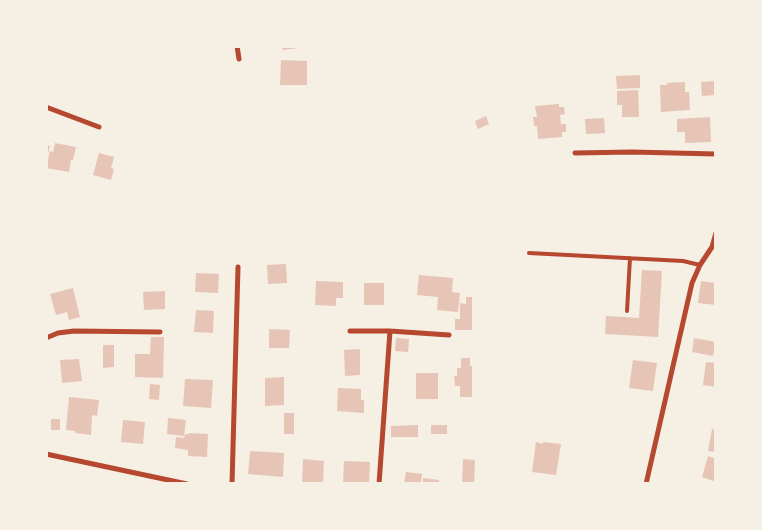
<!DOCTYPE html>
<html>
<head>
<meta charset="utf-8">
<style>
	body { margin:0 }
	#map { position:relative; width:762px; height:530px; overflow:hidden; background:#f6efe4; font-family:Spectral,serif }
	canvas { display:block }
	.frame { position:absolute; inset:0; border:48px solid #f6efe4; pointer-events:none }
</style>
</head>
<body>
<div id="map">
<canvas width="762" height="530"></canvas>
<div class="frame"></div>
</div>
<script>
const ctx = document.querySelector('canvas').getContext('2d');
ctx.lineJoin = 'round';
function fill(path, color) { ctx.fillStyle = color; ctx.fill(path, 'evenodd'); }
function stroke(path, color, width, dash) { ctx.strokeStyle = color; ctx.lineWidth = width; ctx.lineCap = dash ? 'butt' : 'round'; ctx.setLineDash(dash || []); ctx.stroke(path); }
fill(new Path2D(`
	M282,46h24v1l-23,3z
	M281,60l26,1v24h-27z
	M640,75v13l-23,1 -1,-13z
	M716,81v14l-14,1 -1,-14z
	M685,82v10h4l1,18 -29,2 -1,-27h7v-2z
	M638,90l1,27h-17v-12h-5v-14z
	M559,104v3h5l1,7 -5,1 1,9h5v8h-4v5l-24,2 -1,-13h-3l-1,-9h4l-2,-11z
	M486,116l3,8 -11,5 -3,-8z
	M710,117l1,25 -26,1v-11h-8v-13z
	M604,118l1,15 -19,1 -1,-15z
	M55,143l21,4 -3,13h-2l-2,12 -23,-4 4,-17 3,1z
	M46,145l4,1 -3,12h-1z
	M99,153l15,4 -3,11 3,1 -3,11 -18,-5z
	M286,264l1,19 -19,1 -1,-19z
	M642,270l20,1 -4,66 -53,-3 1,-18 33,2z
	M196,273l23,1 -1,19 -23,-1z
	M419,275l34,3 -1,14 8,1 -2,19 -21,-2 1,-13 -21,-2z
	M316,281l27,1v16h-7v8l-21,-1z
	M701,281l15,2v22l-18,-2z
	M364,283h20v22h-20z
	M73,288l7,29 -11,3 -2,-8 -11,3 -6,-21z
	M165,291v18l-21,1 -1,-18z
	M466,297h6v33h-17v-11h5v-16l6,1z
	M196,310l18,1 -1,22 -19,-1z
	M269,329l21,1 -1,18h-20z
	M151,337h13l-1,41 -28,-1v-23h15z
	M396,338l13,1 -1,13 -13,-1z
	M694,338l22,4 -3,14 -21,-4z
	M103,345h11v22l-11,1z
	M360,349v26l-15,1 -1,-26z
	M461,358h9v8h2v31h-12v-11h-5l-1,-10h3v-8h4z
	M79,359l3,22 -20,2 -2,-23z
	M633,360l24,3 -4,28 -24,-3z
	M706,362l10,1v24l-13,-2z
	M416,373h22v26h-22z
	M284,377v28l-19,1v-28z
	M185,379l28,1 -2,28 -28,-2z
	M150,384l10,1 -1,15 -10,-1z
	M338,388l23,1v11h3v13l-27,-2z
	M69,397l30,3 -2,16 -5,-1 -1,20 -16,-2v-2l-9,-1z
	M284,413h10v21h-10z
	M168,418l18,2 -2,16 -17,-2z
	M51,419h9v11h-9z
	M123,420l22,2 -2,22 -22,-2z
	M418,425v12h-27v-11z
	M431,425h16v9h-16z
	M712,429l4,1v22l-8,-1z
	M189,433l19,1 -1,23 -19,-1v-6l-13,-2 1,-11 8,1 1,-4h4z
	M536,442l7,2v-2l18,2 -5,31 -24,-3z
	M250,451l34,2 -1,24 -35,-3z
	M708,456l8,3v23l-14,-5z
	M303,459l21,2 -1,23h-21z
	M463,459l12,1 -1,24h-12z
	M344,461l26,1 -1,22h-26z
	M406,472l16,2 -1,10h-17z
	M423,478l16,2v4h-16z`), '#e6c5b7');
stroke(new Path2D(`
	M529,253l154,8 17,4
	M627,311l3,-53`), '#b5482f', 4);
stroke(new Path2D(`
	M237,46l2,13
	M46,107l53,20
	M575,153l57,-1 84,2
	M350,331h40l59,4
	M46,338l12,-5 16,-2 86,1
	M46,454l141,30
	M232,484l6,-217
	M379,484l11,-153
	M646,484l46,-201 8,-18 12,-18 4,-14`), '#b5482f', 5);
</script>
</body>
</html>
